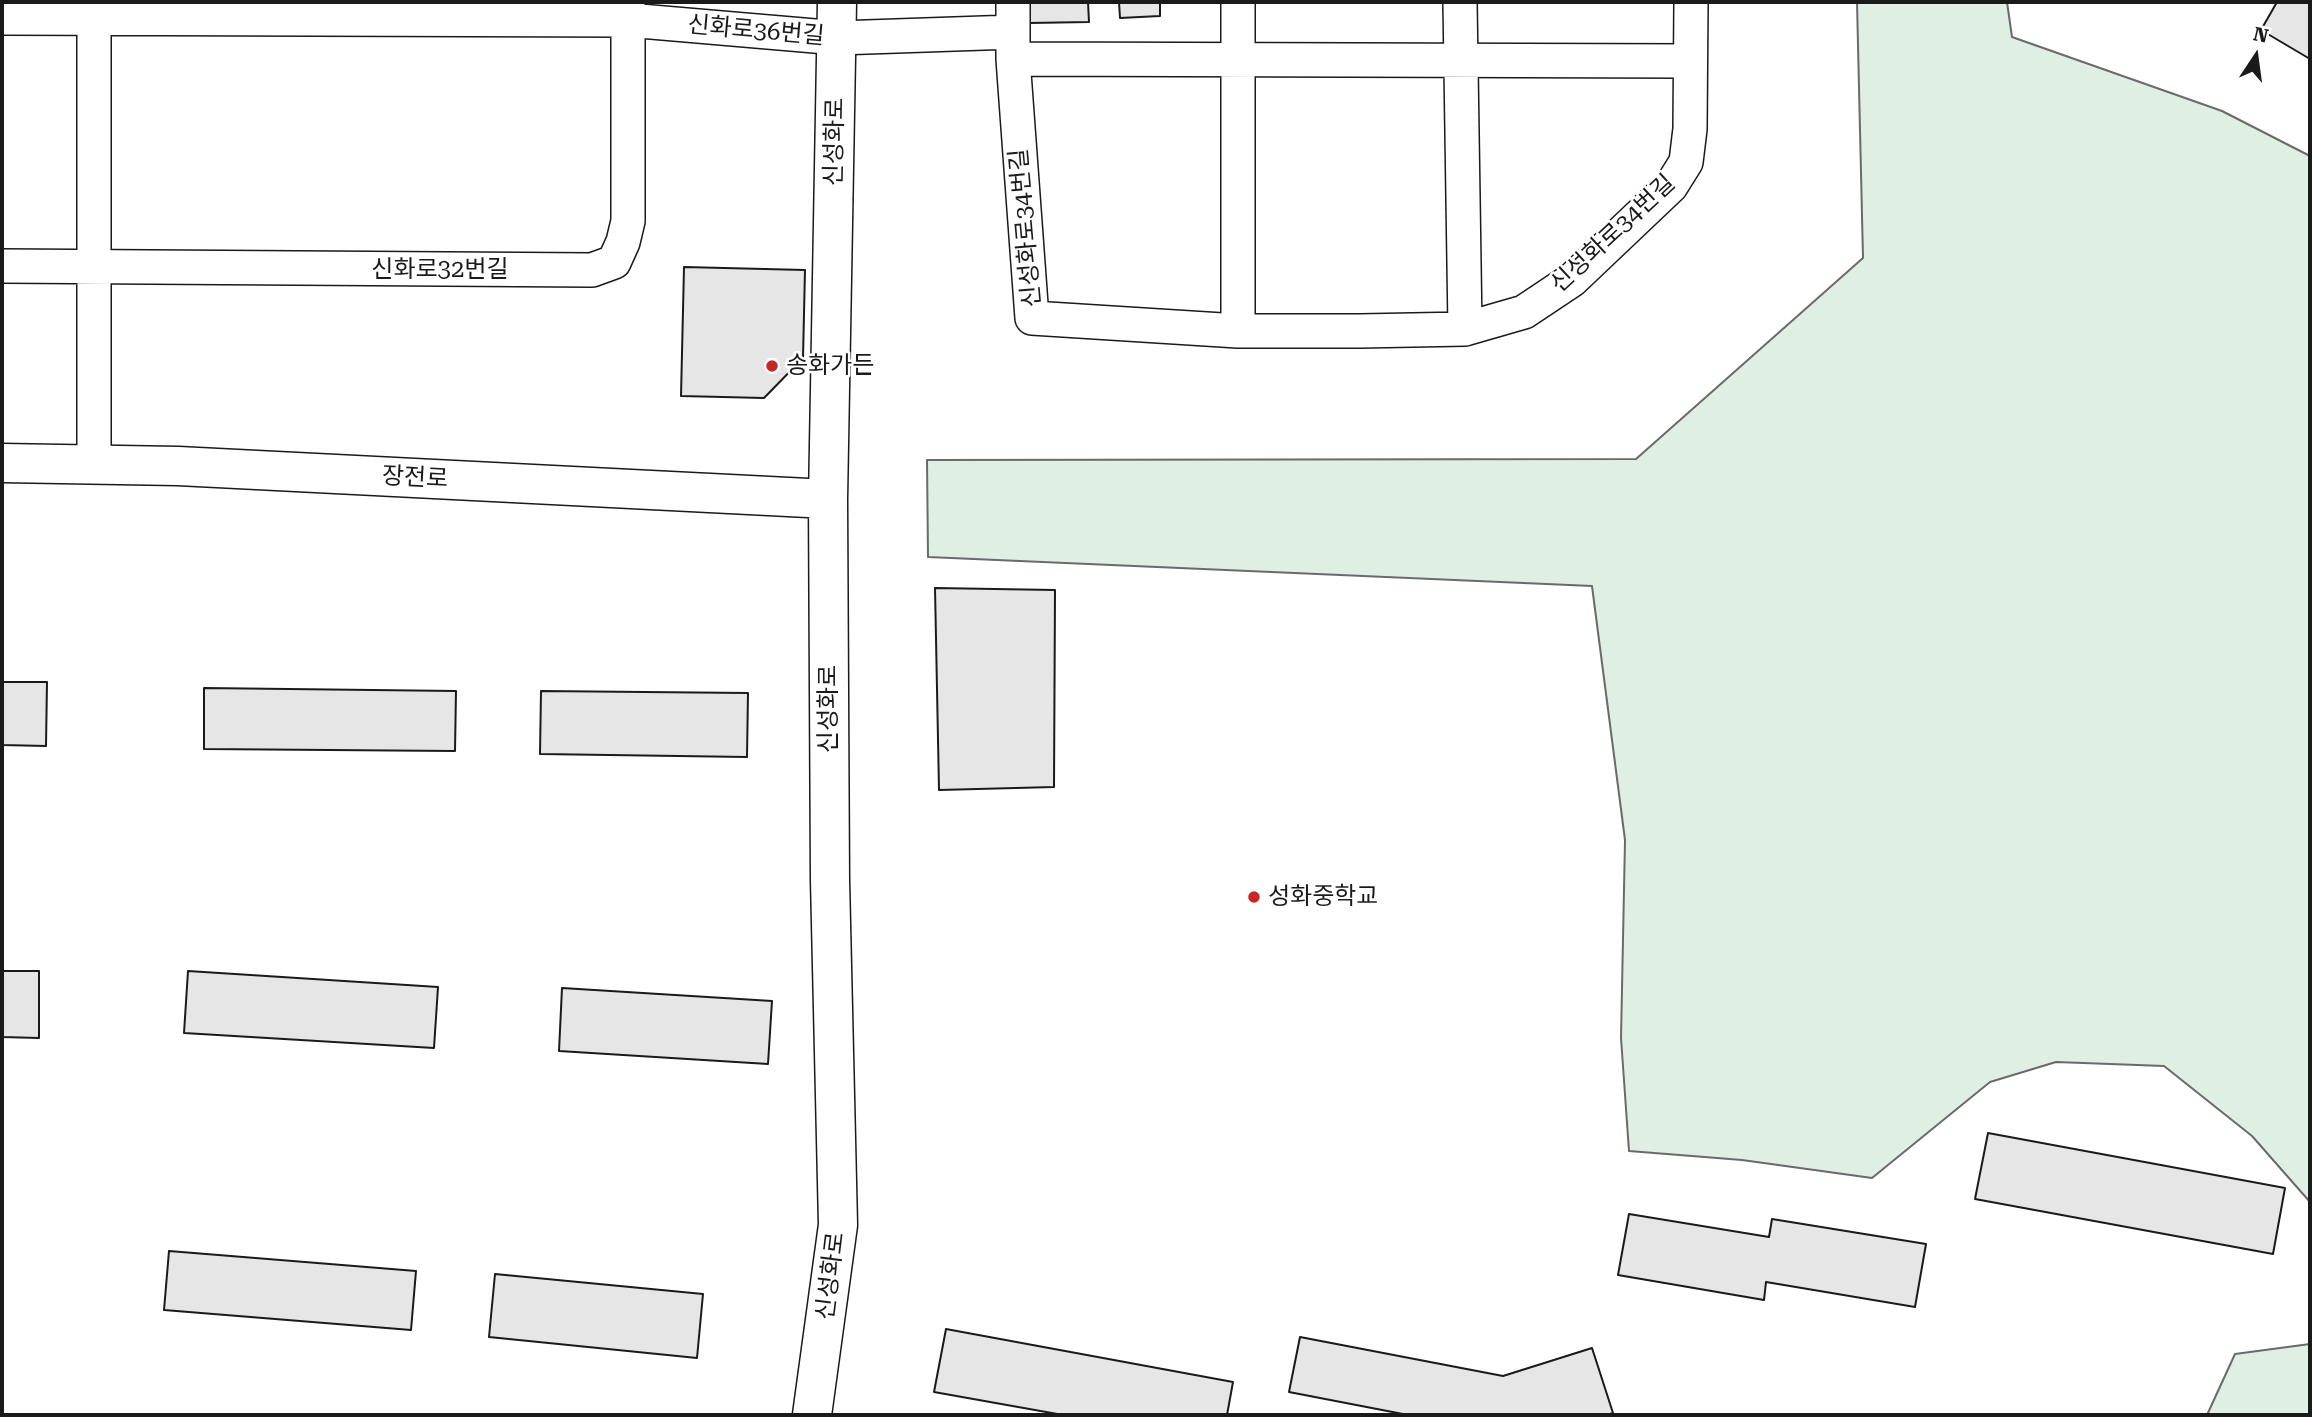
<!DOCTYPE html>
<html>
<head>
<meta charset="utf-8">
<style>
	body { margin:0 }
	#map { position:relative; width:2312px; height:1417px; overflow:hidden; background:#fff; font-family:"Roboto Serif",serif }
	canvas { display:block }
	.frame { position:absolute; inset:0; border:4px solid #1a1a1a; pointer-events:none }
	.north { position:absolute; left:2221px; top:21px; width:70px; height:70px; -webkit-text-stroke:5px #fff; paint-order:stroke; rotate:13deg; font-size:19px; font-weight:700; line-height:28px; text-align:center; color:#1a1a1a }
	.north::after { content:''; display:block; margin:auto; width:24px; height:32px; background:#1a1a1a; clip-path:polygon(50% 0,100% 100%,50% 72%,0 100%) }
</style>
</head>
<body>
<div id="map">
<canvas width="2312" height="1417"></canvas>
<div class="frame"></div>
<div class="north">N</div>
</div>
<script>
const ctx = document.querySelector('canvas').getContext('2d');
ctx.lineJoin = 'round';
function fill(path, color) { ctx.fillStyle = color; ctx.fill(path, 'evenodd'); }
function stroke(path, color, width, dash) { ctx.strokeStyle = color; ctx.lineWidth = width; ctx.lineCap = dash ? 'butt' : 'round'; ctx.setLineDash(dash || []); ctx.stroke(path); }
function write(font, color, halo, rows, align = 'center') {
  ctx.font = font + ' "Roboto Serif","Noto Sans KR",serif'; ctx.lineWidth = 5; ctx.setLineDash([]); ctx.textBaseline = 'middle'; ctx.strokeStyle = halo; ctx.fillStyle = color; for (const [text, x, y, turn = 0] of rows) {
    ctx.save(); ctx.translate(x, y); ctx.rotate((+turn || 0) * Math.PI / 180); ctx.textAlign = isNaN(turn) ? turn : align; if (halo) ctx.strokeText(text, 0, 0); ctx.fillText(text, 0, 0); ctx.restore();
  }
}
const green = new Path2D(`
	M1857,2h150l5,35 210,74 88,45v1046l-58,-66 -88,-70 -108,-4 -66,20 -118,96 -130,-18 -113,-9 -8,-113 4,-198 -33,-254 -664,-29 -1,-97 709,-1 227,-201z
	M2310,1344v71h-103l28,-61z`);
fill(green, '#e0efe3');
stroke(green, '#6a6a6a', 2);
const building = new Path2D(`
	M1029,2h59l1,20 -60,1z
	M1119,2h41v14l-40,2z
	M2277,2h33v57l-49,-29z
	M684,267l121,3 -2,88 -39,40 -83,-2z
	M935,588l120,2 -1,197 -115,3z
	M2,682h45l-1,64 -44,-1z
	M204,688l252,3 -1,60 -251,-2z
	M541,691l207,2 -1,64 -207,-3z
	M2,971h37v67l-37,-1z
	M188,971l250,16 -4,61 -250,-15z
	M562,988l210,13 -4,63 -209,-13z
	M1988,1133l297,55 -12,66 -298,-55z
	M1629,1214l140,23 3,-18 154,25 -11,63 -149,-25 -2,18 -146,-25z
	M169,1251l247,20 -5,59 -247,-20z
	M495,1274l208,20 -6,64 -208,-21z
	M946,1329l287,53 -6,33h-164l-129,-23z
	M1300,1337l203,39 89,-28 21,65 -6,2h-199l-119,-23z`);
fill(building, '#e6e6e6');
stroke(building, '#1a1a1a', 2);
const street = new Path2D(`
	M1013,2v57l19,259 206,13h122l105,-2 59,-17 48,-32 99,-94 15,-24 4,-33 1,-127
	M1460,2l5,327
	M2,18l626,2 210,18 175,-6
	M1013,59l676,2
	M2,266l590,4 22,-8 9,-20 5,-21v-219
	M1238,331v-329
	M94,464v-445`);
const secondary = new Path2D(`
	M2,463l176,3 650,33
	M812,1415l26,-190 -8,-345 -2,-381 9,-497`);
stroke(street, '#1a1a1a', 36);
stroke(secondary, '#1a1a1a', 41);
stroke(street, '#fff', 33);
stroke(secondary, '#fff', 38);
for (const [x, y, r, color] of [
	[772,366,7,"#c62828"],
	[1254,897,7,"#c62828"]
]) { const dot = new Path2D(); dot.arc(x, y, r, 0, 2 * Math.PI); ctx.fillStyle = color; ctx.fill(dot); stroke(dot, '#fff', 2.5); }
write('24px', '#1a1a1a', '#fff', [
	["신화로36번길",756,31,5],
	["신성화로",835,142,-89],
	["신성화로34번길",1026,228,-95],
	["신성화로34번길",1613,234,-43],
	["신화로32번길",440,270],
	["장전로",415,478,3],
	["신성화로",829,709,-90],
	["신성화로",831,1276,-83]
]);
write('24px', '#1a1a1a', '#fff', [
	["송화가든",786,366],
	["성화중학교",1268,897]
], 'left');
</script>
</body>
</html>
